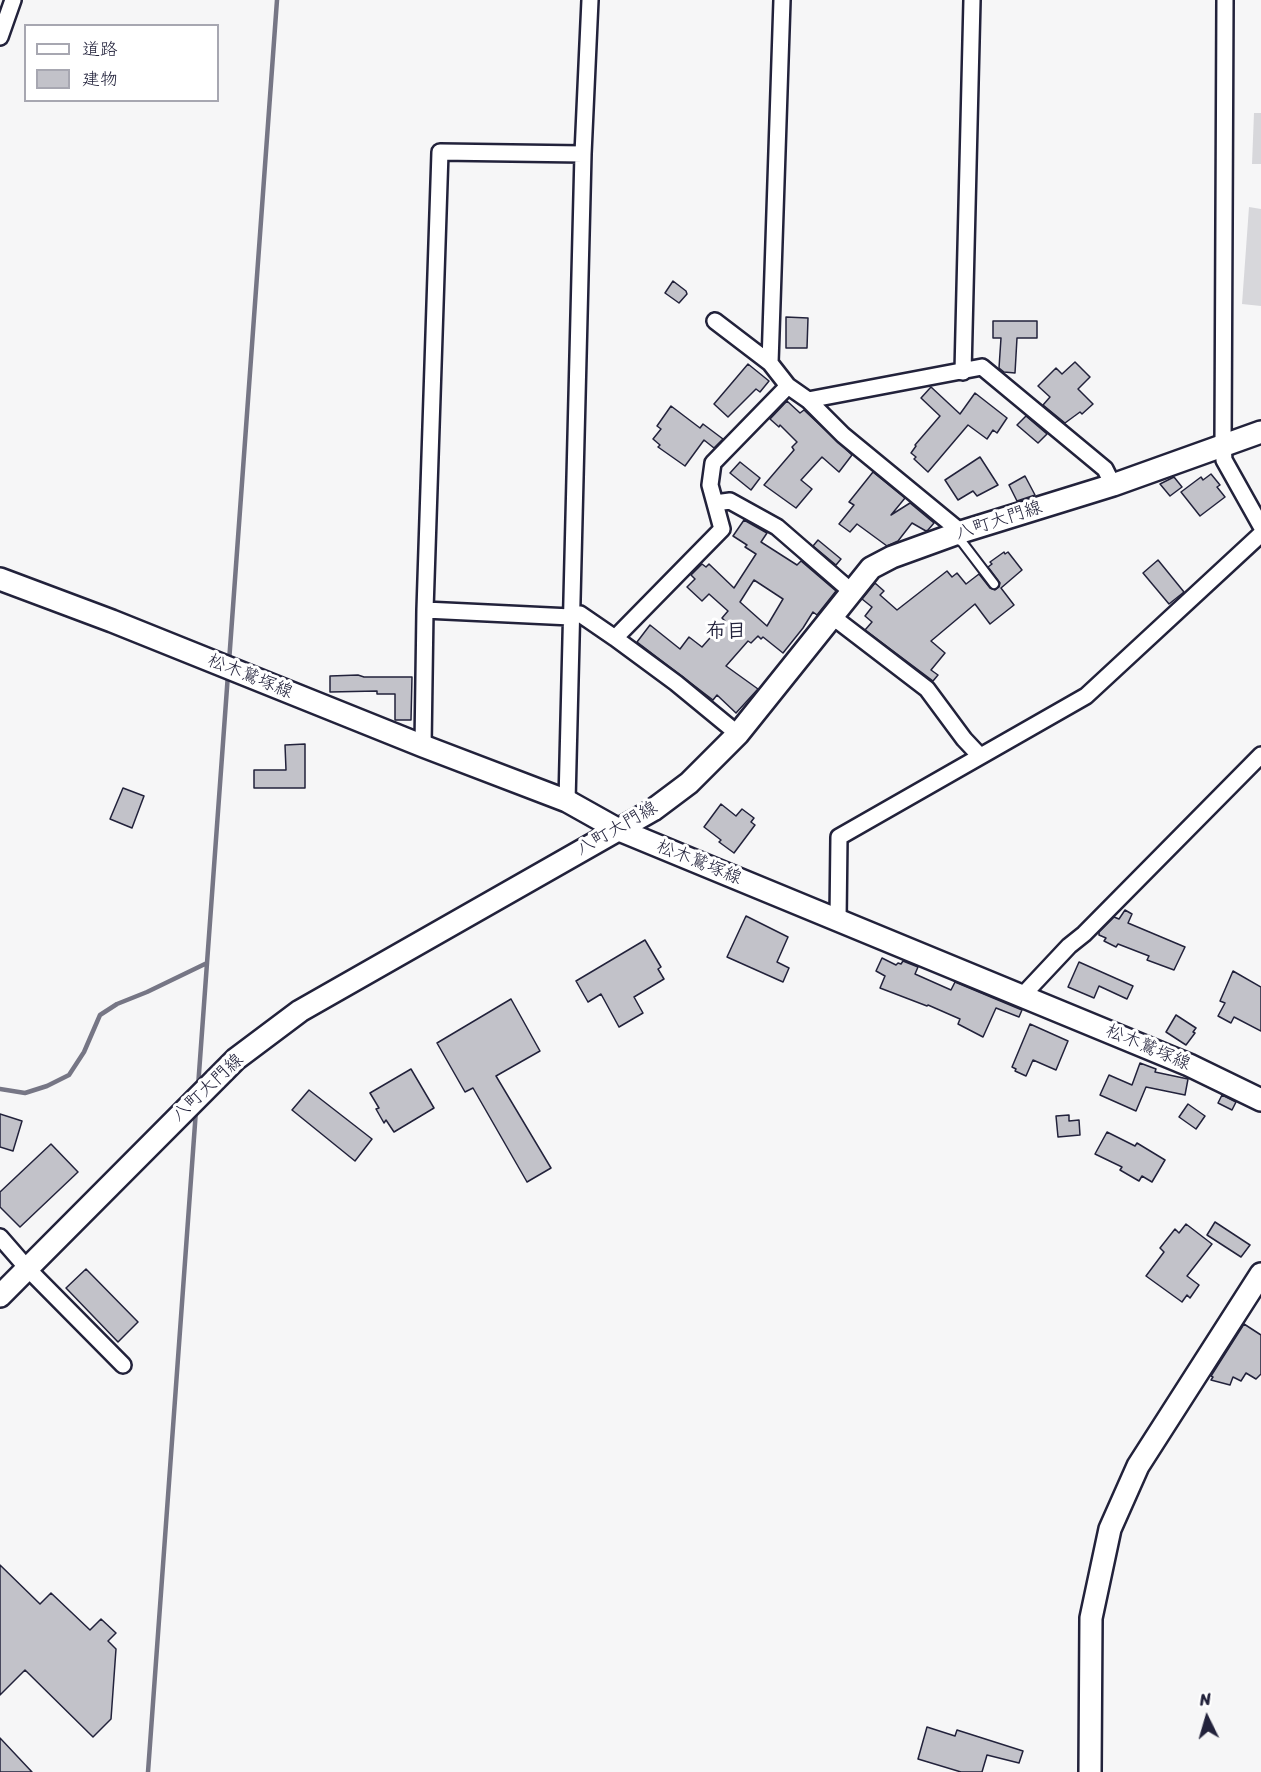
<!DOCTYPE html>
<html>
<head>
<meta charset="utf-8">
<style>
	body { margin:0 }
	#map { position:relative; width:1261px; height:1772px; overflow:hidden; background:#f6f6f7; font-family:Sriracha,"Klee One",sans-serif }
	canvas { display:block }
	.legend { position:absolute; left:24px; top:24px; width:195px; height:78px; box-sizing:border-box; background:#fff; border:2px solid #a7a7b1; margin:0; padding:8px 10px; list-style:none; font-size:18px; color:#22223b }
	.legend li { display:flex; align-items:center; gap:12px; height:30px }
	.legend b { width:30px; border:2px solid #a7a7b1 }
	.north { position:absolute; left:1177px; top:1688px; width:60px; height:60px; -webkit-text-stroke:4px #fff; paint-order:stroke; rotate:355deg; font-size:16px; font-weight:700; line-height:24px; text-align:center; color:#22223b }
	.north::after { content:''; display:block; margin:auto; width:21px; height:27px; background:#22223b; clip-path:polygon(50% 0,100% 100%,50% 72%,0 100%) }
</style>
</head>
<body>
<div id="map">
<canvas width="1261" height="1772"></canvas>
<ul class="legend">
<li><b style="height:8px;background:#fff"></b>道路</li>
<li><b style="height:16px;background:#c2c2c9"></b>建物</li>
</ul>
<div class="north">N</div>
</div>
<script>
const ctx = document.querySelector('canvas').getContext('2d');
ctx.lineJoin = 'round';
function fill(path, color) { ctx.fillStyle = color; ctx.fill(path, 'evenodd'); }
function stroke(path, color, width, dash) { ctx.strokeStyle = color; ctx.lineWidth = width; ctx.lineCap = dash ? 'butt' : 'round'; ctx.setLineDash(dash || []); ctx.stroke(path); }
function write(font, color, halo, rows, align = 'center') {
  ctx.font = font + ' Sriracha,"Klee One",sans-serif'; ctx.lineWidth = 6; ctx.setLineDash([]); ctx.textBaseline = 'middle'; ctx.strokeStyle = halo; ctx.fillStyle = color; for (const [text, x, y, turn = 0] of rows) {
    ctx.save(); ctx.translate(x, y); ctx.rotate((+turn || 0) * Math.PI / 180); ctx.textAlign = isNaN(turn) ? turn : align; if (halo) ctx.strokeText(text, 0, 0); ctx.fillText(text, 0, 0); ctx.restore();
  }
}
fill(new Path2D(`
	M1254,113h7v51h-9z
	M1249,207l12,2v97l-19,-2z`), '#d7d7db');
stroke(new Path2D(`
	M229,662l48,-662
	M198,1087l30,-413
	M0,1089l25,4 22,-7 22,-11 15,-23 16,-37 17,-11 30,-12 60,-29
	M148,1772l48,-662`), '#767685', 4.5);
const building = new Path2D(`
	M673,281l13,10 1,3 -8,9 -14,-10z
	M786,317l22,1 -1,30h-21z
	M993,321h44v17h-20l-2,35 -11,-1 -5,-4 2,-30h-8z
	M1075,362l15,15 -12,12 15,15 -11,10 -2,-2 -15,11 -22,-18 7,-8 -12,-11 18,-18 6,6z
	M748,364l21,17 -9,11 -4,-3 -28,28 -14,-13z
	M931,387l29,27 15,-21 32,25 -10,15 -4,-3 -6,9 -19,-14 -40,47 -14,-13 2,-2 -5,-4 5,-7 -1,-1 25,-29 -19,-18z
	M787,401l13,12 4,-3 48,45 -13,17 -17,-15 -21,23 11,9 -16,19 -32,-23 30,-35 -2,-3 5,-5 -17,-17 -1,2 -9,-8z
	M671,406l29,22 3,-4 20,15 -9,9 -10,-8 -19,26 -27,-19 2,-2 -7,-6 8,-10 -4,-3z
	M1026,416l21,18 -9,9 -21,-18z
	M980,457l18,28 -21,11 -4,-5 -15,9 -13,-20z
	M740,462l20,16 -9,12 -21,-17z
	M873,472l32,26 -14,17 19,-12 24,20 -6,7 -2,1 -14,-8 -14,18 -11,5 -30,-22 -7,8 -11,-8 15,-19 -5,-3z
	M1211,474l9,11 -3,2 8,10 -25,19 -19,-24 20,-15 2,3z
	M1025,476l10,19 -18,6 -8,-16z
	M1174,477l8,10 -12,9 -10,-12z
	M744,520l23,13 -6,9 36,23 4,-4 35,30 -19,24 -4,-3 -10,16 -20,25 -20,-16 -2,2 -3,-3 -7,7 -3,-2 -22,25 32,23 -22,24 -19,-18 -4,5 -76,-58 13,-17 30,24 9,-12 13,10 23,-26 -3,-3 6,-7 -19,-17 -7,7 -15,-14 8,-8 -4,-4 11,-11 4,3 3,-3 25,24 22,-34 -11,-7 2,-2 -14,-9zM754,580l29,19 -16,27 -27,-24z
	M818,540l23,19 -5,6 -23,-19z
	M1004,552l1,2 3,-2 14,18 -21,18 13,17 -24,19 -15,-20 -44,37 14,12 -14,17 7,5 -5,6 -68,-51 7,-8 -7,-6 7,-9 -10,-8 13,-16 9,8 -4,4 17,15 50,-39 5,6 5,-4 9,11 13,-10 11,14 5,2 4,-3 1,-4 -12,-16 4,-3 -2,-2z
	M1158,560l26,32 -15,12 -26,-31z
	M358,675l6,2h48l-1,43h-16v-26h-18v-3l-47,1v-16z
	M305,744v44h-51v-18h32l-1,-25z
	M123,788l21,8 -12,32 -22,-9z
	M721,804l15,12 6,-7 12,9 -3,4 4,3 -21,28 -15,-11 2,-2 -17,-13z
	M1125,910l7,4 -4,9 57,24 -11,23 -27,-10 2,-4 -31,-12 -2,3 -12,-6 2,-3 -7,-3v-3l15,-15 5,2z
	M746,916l42,21 -11,25 12,6 -6,14 -56,-25z
	M645,940l16,27 -3,2 6,10 -30,18 9,16 -24,14 -18,-33 -13,8 -12,-21z
	M882,958l14,7 2,-2 3,1 2,-3 15,6 -3,7 36,16 4,-8 67,28 -3,7 -23,-9 -13,29 -25,-13 2,-5 -32,-14 -1,1 -47,-18 5,-12 -9,-5z
	M1079,962l54,24 -6,13 -28,-13 -5,12 -26,-11z
	M1233,971l28,16v44l-27,-14 -3,6 -13,-7 7,-13 -5,-2z
	M511,999l29,52 -44,25 55,92 -24,14 -54,-94 -8,4 -28,-49z
	M1176,1015l20,13 -3,4 2,1 -9,12 -20,-13z
	M1030,1024l38,17 -12,29 -23,-10 -7,16 -11,-5 1,-2 -4,-2z
	M1140,1063l16,6 -1,3 33,7 -3,16 -39,-8 -10,24 -36,-16 9,-20 23,10z
	M411,1069l23,39 -40,24 -8,-12 -2,3 -8,-14 3,-1 -9,-15z
	M309,1090l63,49 -17,22 -63,-51z
	M1222,1095l14,7 -4,8 -14,-7z
	M1188,1104l17,12 -9,13 -17,-12z
	M0,1114l22,7 -9,30 -13,-4z
	M1069,1115v6l10,-1 1,15 -22,2 -2,-21z
	M1107,1132l28,14 2,-3 28,17 -13,22 -10,-6 -3,5 -19,-11 2,-3 -27,-13z
	M51,1144l27,28 -58,55 -20,-20v-15z
	M1215,1222l35,23 -9,12 -34,-22z
	M1186,1224l26,20 -25,32 12,9 -9,13 -3,-3 -5,7 -36,-26 18,-24 -4,-4 15,-19 4,4z
	M86,1269l52,53 -20,20 -52,-54z
	M1244,1324l17,11v39l-5,5 -10,-6 -5,8 -8,-4 -3,8 -19,-5 2,-3 -2,-1z
	M0,1565l40,39 11,-11 39,37 11,-11 15,14 -8,8 8,8 -5,70 -18,18 -68,-67 -25,25z
	M927,1727l28,9 2,-6 66,21 -4,12 -32,-8 -5,17h-21l-43,-13z
	M0,1738l32,34h-32z`);
fill(building, '#c2c2c9');
stroke(building, '#22223b', 1.5);
const lane = new Path2D(`
	M955,538l7,4 32,42`);
const street = new Path2D(`
	M1225,0l-2,445 1,15 37,66
	M0,37l13,-37
	M715,321l55,42 18,23 20,14 35,35 118,97
	M770,363l12,-363
	M963,372l9,-372
	M808,400l174,-33 123,102 8,16
	M715,503l15,-2 47,26 75,65
	M425,610l146,7
	M571,613l9,1 35,24
	M833,617l94,72 37,50 16,17
	M738,734l-62,-51 -61,-45 107,-109 -12,-44 3,-22 75,-77
	M423,746l2,-136 15,-458 143,2
	M567,801l16,-647 7,-154
	M838,920l1,-83 247,-141 175,-162
	M1023,995l46,-49 15,-12 177,-179
	M0,1237l27,31 96,97`);
const secondary = new Path2D(`
	M0,579l112,42 311,125 144,55 50,28 572,236 72,35
	M0,1296l236,-237 64,-48 353,-201 36,-27 49,-49 133,-166 21,-11 69,-25 152,-47 148,-53
	M1090,1772l1,-154 19,-89 28,-63 123,-192`);
stroke(lane, '#22223b', 12);
stroke(street, '#22223b', 20);
stroke(secondary, '#22223b', 26);
stroke(lane, '#fff', 8);
stroke(street, '#fff', 15);
stroke(secondary, '#fff', 21);
write('18px', '#22223b', '#fff', [
	["八町大門線",999,521,-18],
	["松木鷲塚線",250,677,22],
	["八町大門線",617,829,-30],
	["松木鷲塚線",699,863,22],
	["松木鷲塚線",1148,1048,23],
	["八町大門線",208,1088,-43]
]);
write('bold 20px', '#22223b', '#fff', [
	["布目",726,632]
]);
</script>
</body>
</html>
